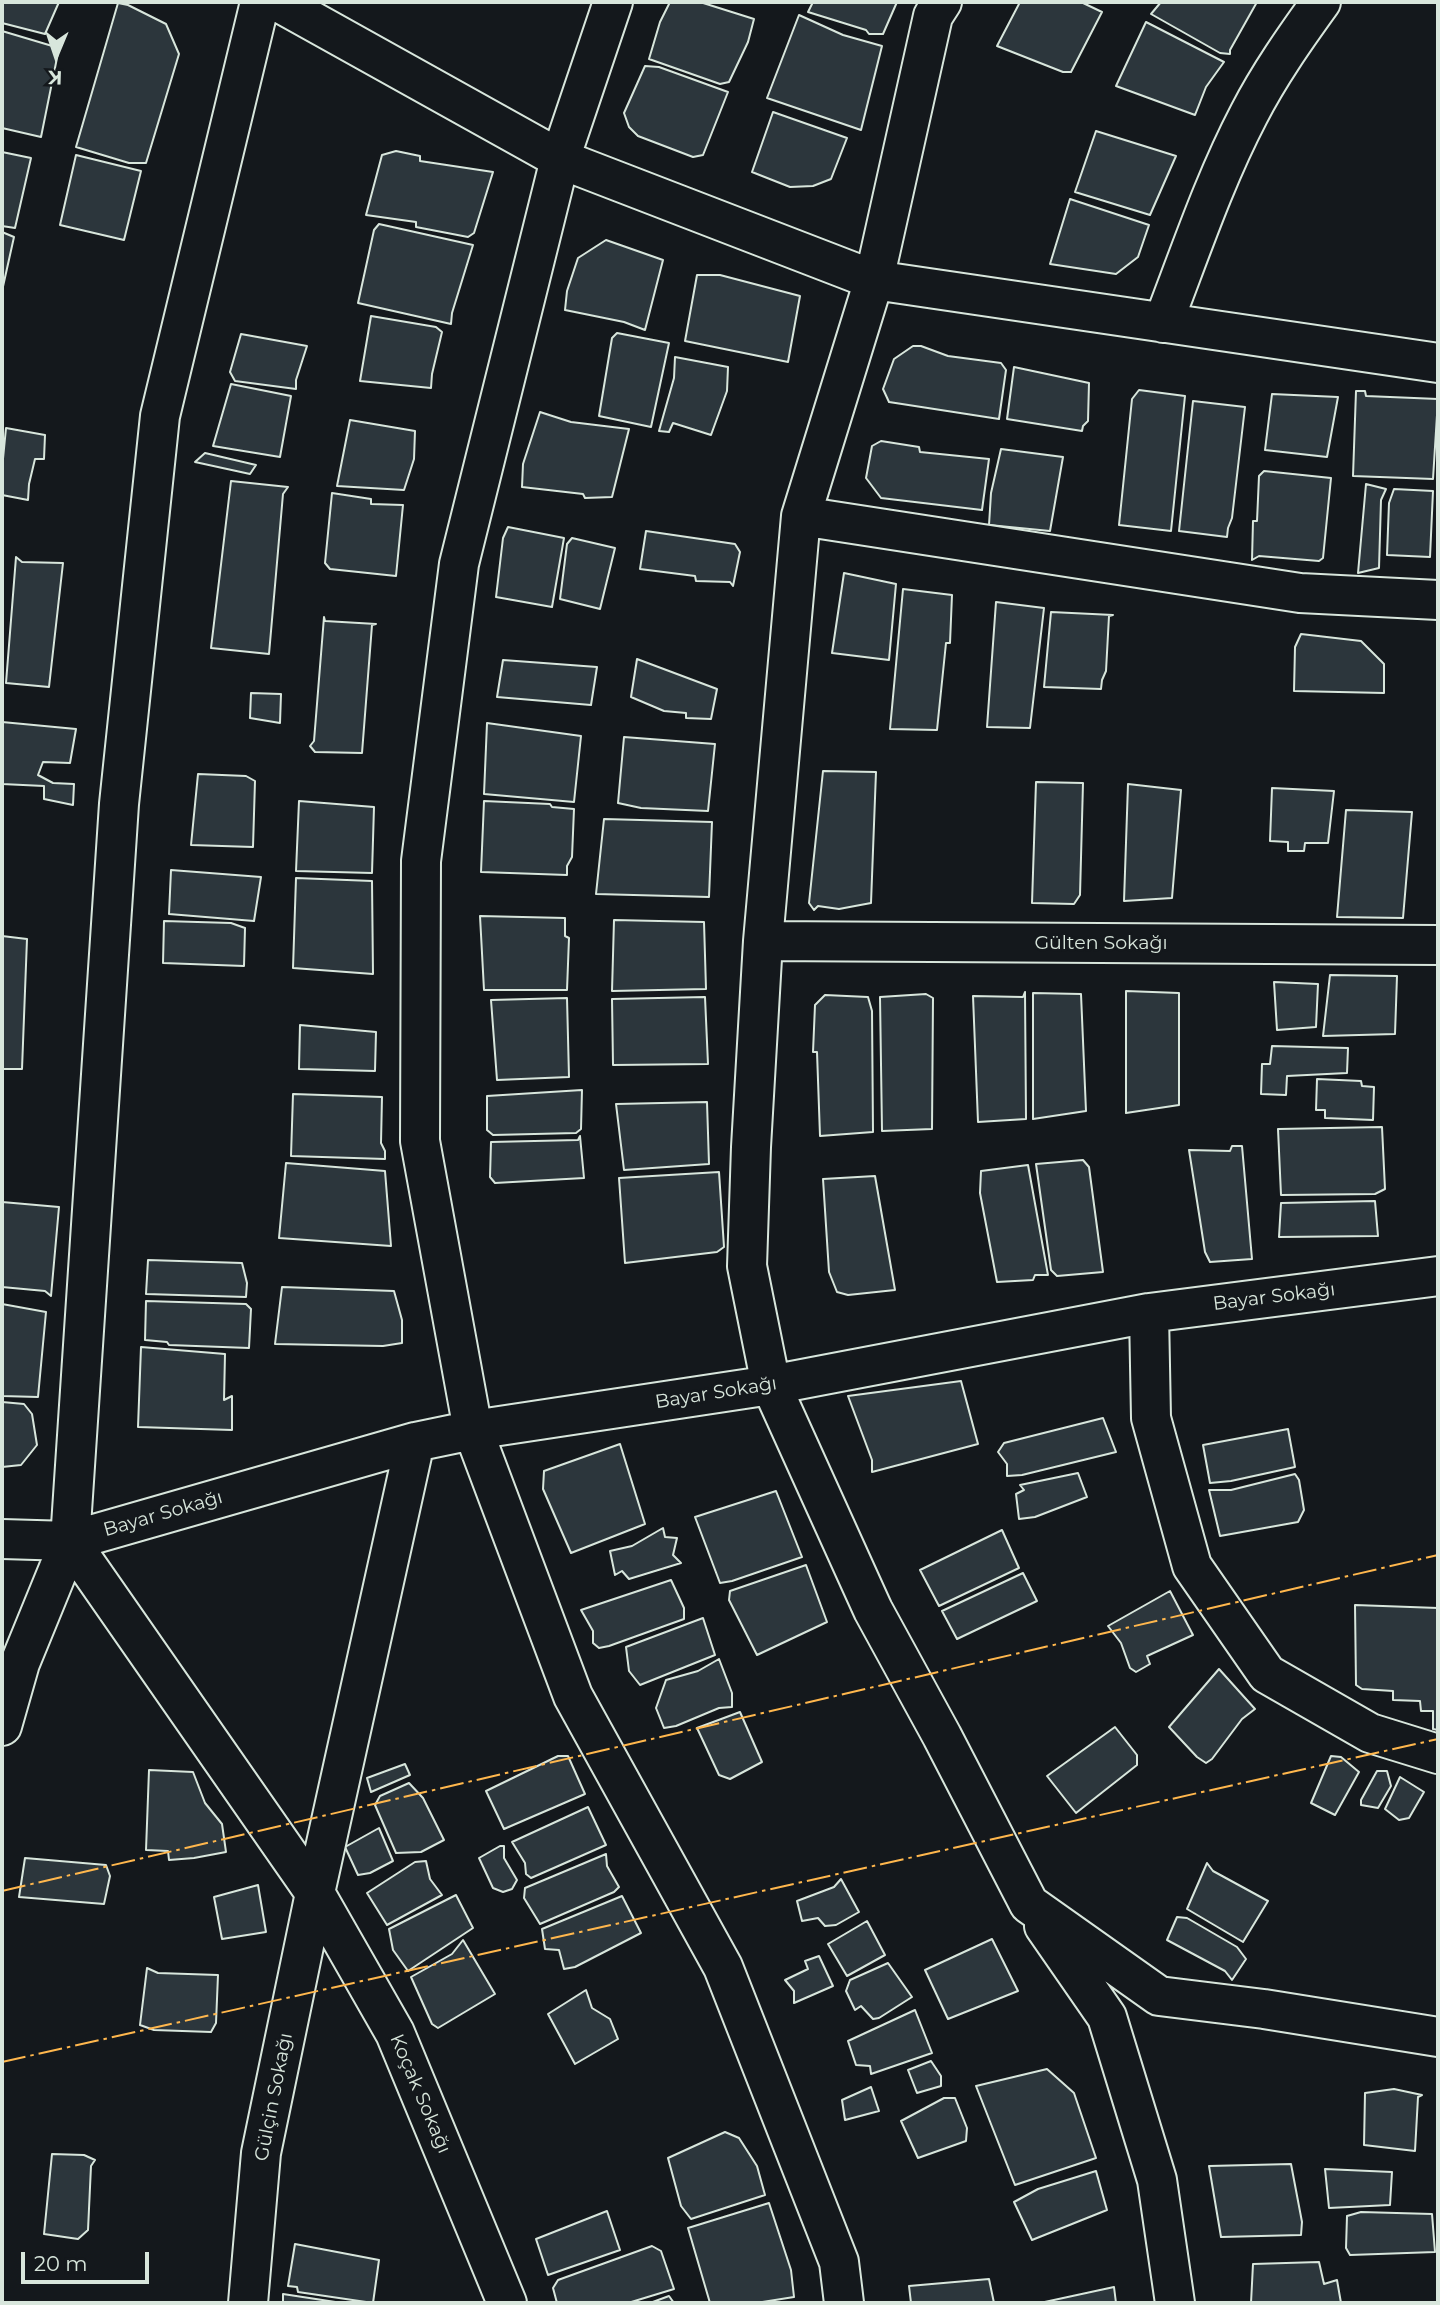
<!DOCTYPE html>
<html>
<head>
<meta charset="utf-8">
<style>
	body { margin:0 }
	#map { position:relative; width:1440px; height:2305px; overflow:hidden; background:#14181c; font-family:Montserrat,sans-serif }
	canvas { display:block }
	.frame { position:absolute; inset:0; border:4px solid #d8e6dc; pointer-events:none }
	.north { position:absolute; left:21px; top:21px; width:70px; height:70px; -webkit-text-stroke:5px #14181c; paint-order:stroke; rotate:182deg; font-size:19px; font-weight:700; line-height:28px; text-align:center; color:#d8e6dc }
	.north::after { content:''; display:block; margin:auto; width:24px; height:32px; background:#d8e6dc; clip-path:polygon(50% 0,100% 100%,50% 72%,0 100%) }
	.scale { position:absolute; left:21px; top:2252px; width:128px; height:32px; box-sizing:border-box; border:4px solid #d8e6dc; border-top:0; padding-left:9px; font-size:21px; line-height:24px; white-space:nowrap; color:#d8e6dc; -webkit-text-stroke:5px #14181c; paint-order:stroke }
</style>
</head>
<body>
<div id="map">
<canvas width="1440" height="2305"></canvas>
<div class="frame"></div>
<div class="north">K</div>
<div class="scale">20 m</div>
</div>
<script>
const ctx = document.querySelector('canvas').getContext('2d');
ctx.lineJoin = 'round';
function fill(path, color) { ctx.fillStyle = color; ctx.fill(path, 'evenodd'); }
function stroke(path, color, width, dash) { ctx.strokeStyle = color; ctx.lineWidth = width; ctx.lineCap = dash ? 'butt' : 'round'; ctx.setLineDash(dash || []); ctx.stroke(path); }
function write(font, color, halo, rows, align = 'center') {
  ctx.font = font + ' Montserrat,sans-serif'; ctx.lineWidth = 5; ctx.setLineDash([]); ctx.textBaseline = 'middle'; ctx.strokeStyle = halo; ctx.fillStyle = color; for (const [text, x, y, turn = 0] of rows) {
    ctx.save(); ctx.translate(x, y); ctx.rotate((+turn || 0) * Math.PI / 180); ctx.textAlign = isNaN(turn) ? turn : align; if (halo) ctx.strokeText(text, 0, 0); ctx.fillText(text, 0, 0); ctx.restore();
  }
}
const building = new Path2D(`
	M2,2h57l-14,32 -43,-11z
	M670,2h30l54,17 -6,23 -19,40 -9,2 -71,-25 11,-37z
	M813,2h84l-14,32h-14l-3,-4 -58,-18z
	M1020,2h61l21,10 -31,60h-8l-66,-26z
	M1161,2h96l-27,48v4l-10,-1 -69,-39z
	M118,3l10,2 38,19 13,30 -33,109h-17l-53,-16z
	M799,15l44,20 39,11 -21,84 -94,-32z
	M1146,22l78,40 -18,25 -11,28 -79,-29z
	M2,31l57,17 -18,89 -39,-9z
	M645,66l14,1 69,25 -25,63 -10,2 -55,-21 -9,-9 -5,-14z
	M773,112l74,26 -16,41 -18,7 -23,1 -38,-15z
	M1096,131l80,25 -26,59 -75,-23z
	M396,151l24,5v5l73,11 -19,61 -6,4 -52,-10v-5l-50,-7 16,-60z
	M2,152l29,6 -16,70 -13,-2z
	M76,155l65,16 -17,69 -64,-15z
	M1070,199l79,26 -11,32 -22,17 -66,-10z
	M379,224l94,21 -21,68 -1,11 -93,-21 16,-73z
	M2,232l12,5 -12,54z
	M606,240l57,20 -18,70 -21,-8 -59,-12 2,-19 11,-33z
	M697,275h23l80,21 -12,66 -103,-21z
	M371,316l65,11 6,5 -10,42 -1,14 -71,-7z
	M617,333l52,10 -18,84 -52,-11 13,-78z
	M241,334l66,12 -11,34v9l-61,-8 -5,-9z
	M913,346h8l27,10 53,7 5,7 -7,49 -110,-17 -6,-13 11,-30z
	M675,357l53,10 -1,24 -16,44 -38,-12 -4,9 -10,-1 15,-53z
	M1014,367l75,16 -1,38 -5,5 -1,5 -75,-12z
	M231,384l60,12 -11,61 -67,-11z
	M1139,390l46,6 -14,135 -52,-6 13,-126z
	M1356,391h9l1,5 72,3 -5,80 -80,-3z
	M1272,394l66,3 -11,60 -62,-7z
	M1193,401l52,6 -13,111 -4,10 -1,9 -48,-6z
	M540,412l31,10 58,7 -17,68 -27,1 -2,-4 -61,-7 1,-23z
	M350,420l65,11 -1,28 -10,31 -67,-4z
	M6,428l39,7 -1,24h-9l-6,25 -1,16 -26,-5v-26z
	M881,441l38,6 1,5 69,7 -7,51 -101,-12 -15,-20 6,-32z
	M1001,449l62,8 -13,74 -61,-6 2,-32z
	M205,453l51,12 -6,9 -55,-12z
	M1264,471l67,7 -8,80 -4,3 -60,-5 -7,4 1,-39h4l2,-45z
	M231,481l57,6 -5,7 -14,160 -58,-6z
	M1366,484l20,5 -5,11 -2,68 -21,5z
	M1394,489l39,2 -3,66 -43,-2 2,-52z
	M332,493l39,6v5l32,1 -7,71 -66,-7 -5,-6z
	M508,527l56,11 -12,69 -56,-10 7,-59z
	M646,531l89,13 5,8 -7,34 -3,-4 -34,-1 -1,-5 -55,-7z
	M572,538l43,10 -15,61 -40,-10 7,-55z
	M16,557l6,5 41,1 -14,124 -43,-4z
	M844,573l52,11 -7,76 -57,-7z
	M903,589l49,6 -2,48h-4l-9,87 -47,-1z
	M996,602l48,6 -14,120 -43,-1z
	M1051,612l62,3 -4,1 -3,55 -4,9 -1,9 -57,-2z
	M324,617l1,4 51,3 -4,1 -10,128 -47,-1 -5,-6 4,-5z
	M1301,634l60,7 23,23v29l-90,-2 1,-44z
	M637,659l80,30 -6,30 -25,-1v-5l-22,-2 -33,-14z
	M503,660l94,7 -6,38 -94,-8z
	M251,693l30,1 -1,29 -30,-5z
	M2,722l74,7 -6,34 -27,-1 -5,13 15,8 21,1 -1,21 -29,-6v-13l-42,-2z
	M487,723l94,13 -7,66 -90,-8z
	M624,737l91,7 -7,67 -67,-3 -23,-5z
	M823,771l53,1 -5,131 -32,6 -21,-3 -4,4 -5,-7z
	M198,774l48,2 9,5 -2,66 -62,-2z
	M1036,782l47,1 -3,112 -6,9 -42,-1z
	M1128,784l53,6 -9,108 -48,3z
	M1272,788l62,3 -6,52h-23l-1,8h-16v-9l-18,-1z
	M299,801l75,6 -2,66 -76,-2z
	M484,801l66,3 2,3 22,2 -2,48 -5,9v9l-86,-3z
	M1346,810l66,2 -9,106 -66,-1z
	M604,819l108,3 -3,75 -113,-3z
	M171,870l90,7 -7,44 -85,-7z
	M296,878l76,3 1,93 -80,-6z
	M480,916l85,2v18l4,2 -2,52h-83z
	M614,920l90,2 2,67 -94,2z
	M164,921l67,2 14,5 -1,38 -81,-3z
	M2,936l25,3 -5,130h-20z
	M1330,975l67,1 -2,58 -72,2z
	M1274,982l44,2 -2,43 -39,3z
	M1126,991l53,2v112l-53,8z
	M1025,992l1,127 -48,3 -5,-126 50,1z
	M1033,993l48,1 5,117 -53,8z
	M926,994l7,4 -1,131 -50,2 -2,-134z
	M825,995l43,2 4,14 1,121 -53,4 -3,-84h-4l2,-47z
	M705,997l3,67 -95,1 -1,-66z
	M567,998l2,79 -72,3 -6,-80z
	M300,1025l76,7 -1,39 -76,-2z
	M1272,1046l76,2 -1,25 -60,3 -1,19 -25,-1 1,-30h8z
	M1317,1079l44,2 1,5 12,1 -1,33 -48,-2v-8h-9z
	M582,1090l-1,39 -5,4 -83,2 -6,-5v-34z
	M293,1094l89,3 -1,46 4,8v8l-94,-3z
	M707,1102l2,62 -85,6 -8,-66z
	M1382,1127l3,62 -10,5 -94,1 -3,-66z
	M580,1136l4,42 -89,5 -5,-6 1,-35 87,-2z
	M1232,1146h10l10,113 -42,3 -5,-10 -16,-102 41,1z
	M1083,1160l6,7 14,105 -46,4 -6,-6 -15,-106z
	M286,1163l99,8 6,75 -112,-8z
	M1028,1165l20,110h-13l-2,5 -36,2 -17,-89 1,-22z
	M719,1172l5,75 -7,5 -92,11 -6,-85z
	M875,1176l20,114 -47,5 -11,-3 -8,-20 -6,-93z
	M1375,1201l3,35 -99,1 2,-34z
	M2,1202l57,5 -8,89 -6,-5 -43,-4z
	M148,1260l94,3 5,20 -1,14 -100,-3z
	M282,1287l112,4 8,29v23l-19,3 -108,-2z
	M146,1301l100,3 5,5 -2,39 -80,-3 -2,-3 -22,-2z
	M2,1304l44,8 -8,85 -36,-1z
	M141,1347l84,7 -1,46 8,-4v34l-94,-3z
	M961,1381l17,63 -106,28v-12l-24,-64z
	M2,1402l22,2 8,10 5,31 -16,20 -19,2z
	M1103,1418l13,34 -94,23 -15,1v-12l-9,-12 6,-9z
	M1288,1429l7,38 -64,14 -21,2 -7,-38z
	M620,1444l25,80 -74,29 -28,-64 1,-18z
	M1078,1473l9,24 -52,20 -16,2 -3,-25 8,-4 -4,-5z
	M1295,1474l4,6 5,30 -6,12 -78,14 -11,-46h22z
	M776,1491l26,66 -70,24 -12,2 -25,-66z
	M663,1528l2,9 12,1 -4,17 8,8 -52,16 -7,-8 -7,4 -5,-24 22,-5z
	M1002,1530l17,38 -80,38 -19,-36z
	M806,1565l21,57 -70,33 -28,-55 1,-9z
	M1023,1573l14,28 -80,38 -15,-28z
	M671,1580l13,28v11l-75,27 -10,2 -6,-5v-12l-12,-21z
	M1170,1591l23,44 -46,21 3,8 -14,8 -6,-4 -9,-25 -13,-17z
	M1355,1605l83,3v122l-5,-1v-18h-12l-1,-10 -27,-1v-9l-31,-2 -6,-4z
	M703,1618l12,37 -75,30 -11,-14 -3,-24z
	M719,1659l13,34v14l-13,1 -43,18 -12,2 -8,-20 10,-28 32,-9z
	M1219,1669l36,40 -13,10 -30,40 -6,4 -9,-6 -28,-30z
	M740,1712l22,50 -32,17 -11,-4 -22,-47z
	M1115,1727l22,28v10l-61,48 -29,-37z
	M558,1756h10l17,38 -81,35 -18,-38z
	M1331,1756l10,1 18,15 -24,43 -24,-12z
	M405,1764l5,11 -39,17 -4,-14z
	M149,1770l44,2 12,31 17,21 4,28 -32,6 -25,2 -1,-9 -22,-1z
	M1377,1771h10l4,15 -13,22 -17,-3v-5z
	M1400,1777l24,15 -15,26 -10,2 -14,-11z
	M409,1783l14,15 21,42 -23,12 -25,1 -21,-48 5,-9z
	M588,1807l18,38 -75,33 -5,-4 -1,-11 -13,-21z
	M379,1828l14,33 -23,12 -12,2 -13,-28z
	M500,1846h4v12l13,22 -5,9 -9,3 -10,-4 -14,-30z
	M606,1854l1,12 12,21 -5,5 -74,32 -16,-26 1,-10z
	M25,1858l81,7 4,11 -6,28 -85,-7z
	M426,1861l4,18 12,16 -55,30 -20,-32 48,-31z
	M1207,1863l6,8 55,30 -25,41 -56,-33z
	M841,1879l18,33 -23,13 -11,1 -7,-8 -16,3 -5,-20 37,-14z
	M258,1885l8,47 -44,7 -8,-42z
	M456,1895l17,33 -65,43 -15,-21 -4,-21z
	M622,1896l19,37 -66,34 -11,2 -5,-19 -14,-1 -3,-20z
	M1177,1917l10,1 50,29 9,12 -14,21 -7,-9 -58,-31z
	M867,1921l18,34 -38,21 -19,-32z
	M992,1939l26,52 -70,28 -23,-49z
	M463,1940l32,54 -57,34 -6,-4 -21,-47 41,-23z
	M819,1956l14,30 -39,17v-12l-9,-11 23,-11 -3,-8z
	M888,1963l24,34 -33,21 -6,1 -12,-13 -6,4 -9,-19 4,-11z
	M147,1968l11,5 60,2 -2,48 -5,9 -57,-2 -14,-5z
	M586,1990l6,18 18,11 8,20 -43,25 -27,-50z
	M915,2010l17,43 -61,21 -1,-8 -14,-1 -8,-24z
	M931,2061l10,15v10l-24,7 -9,-23z
	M1047,2069l27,24 22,65 -81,27 -39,-99z
	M871,2087l8,24 -34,9 -3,-20z
	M1394,2089l28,6 -4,2 -3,54 -51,-6 1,-52z
	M944,2098h11l12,30 -1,13 -48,17 -17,-37z
	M725,2132l14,6 18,28 8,29 -74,24 -10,-13 -13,-48z
	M52,2154l32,1 11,5 -4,6 -3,64 -10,9 -34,-5z
	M1291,2164l11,58 -1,13 -80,2 -12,-71z
	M1325,2169l67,3 -2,33 -61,3z
	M1096,2171l11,39 -75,30 -18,-38 24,-13z
	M769,2203l22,67 3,27 -38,6h-46l-22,-75z
	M607,2211l13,39 -72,25 -12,-36z
	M1361,2212l71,2 3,38 -85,3 -4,-7 1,-32z
	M295,2244l84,16 -6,43 -75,-11 -1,-5 -9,-1z
	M652,2246l9,5 13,38 -46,14h-71l-4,-15 5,-8z
	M1319,2262l5,22 13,-4 4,23h-90l2,-39z
	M989,2279l5,24h-83l-2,-17z
	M1114,2287l2,16h-76z
	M283,2294l59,9h-59z
	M669,2296l5,7h-24z`);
fill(building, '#2c363c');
stroke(building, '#d8e6dc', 2);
const minor = new Path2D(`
	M278,2l282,157 314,121 564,83
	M613,2l-53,157 -101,405 -38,297 -1,280 53,289 100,266 150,271 116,295 5,41
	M942,2l-9,14 -59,264 -73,236 -38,425 -12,206 -4,119 24,119 102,225 69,126 87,168 130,92 105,13 174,28
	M1163,323c27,-70 51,-142 86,-209 20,-39 46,-76 72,-112
	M801,516l499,77 138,7
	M763,941l675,4
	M1149,1313l2,105 41,148 75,108 103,59 68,21
	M2,1539l68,2 345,-99 58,-12 298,-45 378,-72 289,-37
	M70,1541l245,352 80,140 112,270
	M2,1726l18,-63 50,-122 49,-737 41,-388 100,-414
	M1044,1926l63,91 50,163 18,123
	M248,2303l13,-150 54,-260 100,-451`);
stroke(minor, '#d8e6dc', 42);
stroke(minor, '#14181c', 38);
stroke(new Path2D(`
	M2,1891l1436,-336
	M2,2062l1436,-323`), '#ffb74d', 2, [24, 5, 3.5, 5]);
write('19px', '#d8e6dc', '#14181c', [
	["Gülten Sokağı",1101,943],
	["Bayar Sokağı",1274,1297,-7],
	["Bayar Sokağı",716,1393,-9],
	["Bayar Sokağı",163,1514,-16],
	["Koçak Sokağı",420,2094,67],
	["Gülçin Sokağı",274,2097,-79]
]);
</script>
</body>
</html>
